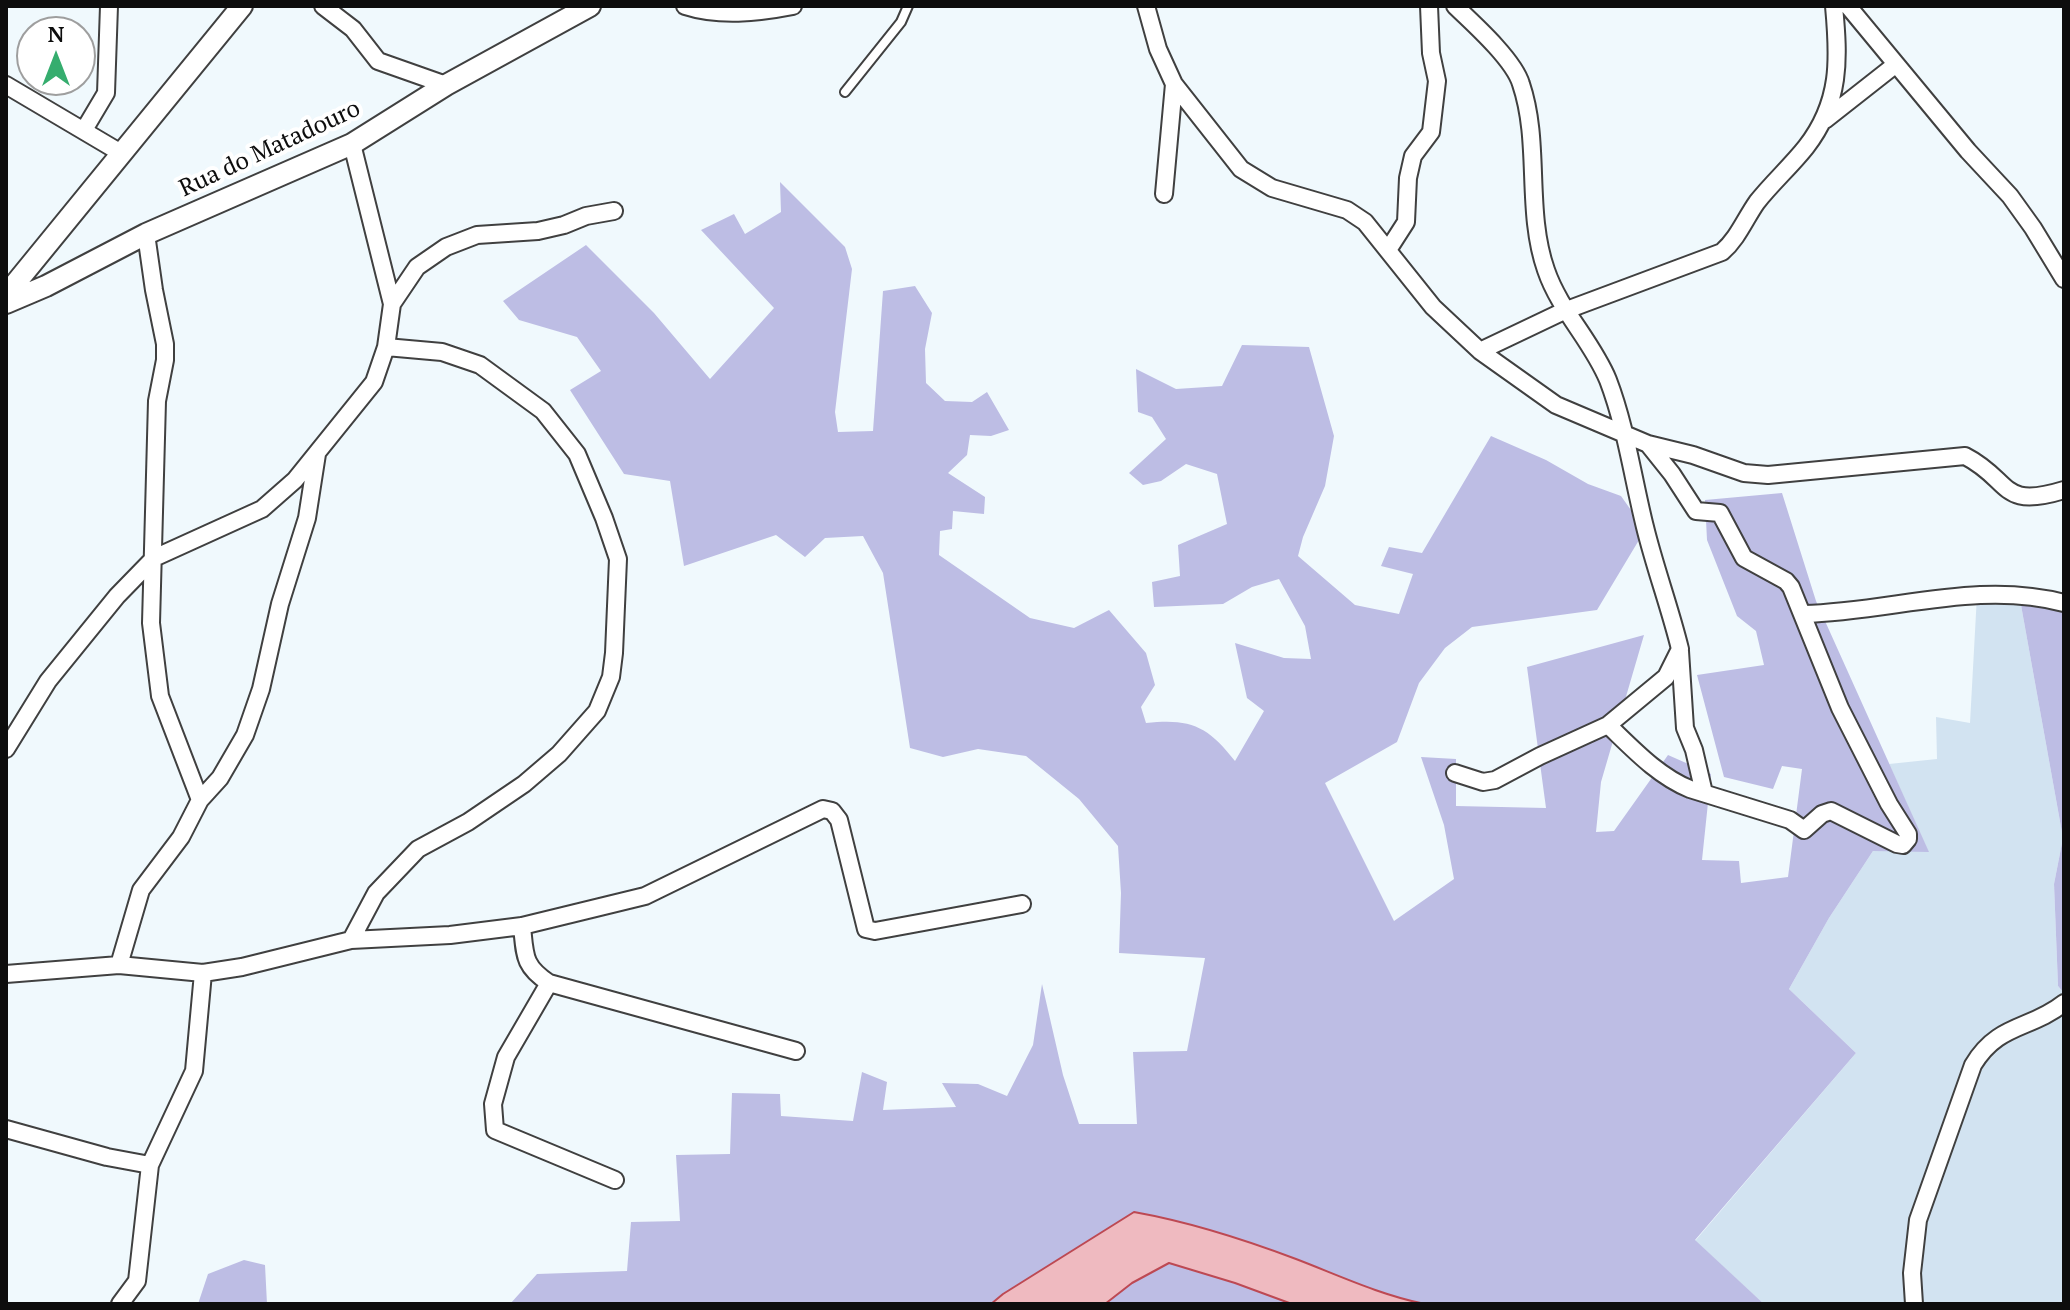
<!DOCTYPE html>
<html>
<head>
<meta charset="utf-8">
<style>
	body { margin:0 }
	#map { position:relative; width:2070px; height:1310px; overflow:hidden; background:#f0f9fd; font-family:"PT Serif",serif }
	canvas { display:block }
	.frame { position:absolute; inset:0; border:8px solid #0d0d0d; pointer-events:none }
	.north { position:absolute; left:16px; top:16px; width:80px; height:80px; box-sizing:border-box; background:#fff; border:2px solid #9e9e9e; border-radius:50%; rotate:0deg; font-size:22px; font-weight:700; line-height:32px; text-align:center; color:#0d0d0d }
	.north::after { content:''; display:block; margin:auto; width:28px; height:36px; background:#35ad6e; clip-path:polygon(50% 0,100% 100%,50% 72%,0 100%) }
</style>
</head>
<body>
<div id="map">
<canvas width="2070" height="1310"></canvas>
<div class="frame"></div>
<div class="north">N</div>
</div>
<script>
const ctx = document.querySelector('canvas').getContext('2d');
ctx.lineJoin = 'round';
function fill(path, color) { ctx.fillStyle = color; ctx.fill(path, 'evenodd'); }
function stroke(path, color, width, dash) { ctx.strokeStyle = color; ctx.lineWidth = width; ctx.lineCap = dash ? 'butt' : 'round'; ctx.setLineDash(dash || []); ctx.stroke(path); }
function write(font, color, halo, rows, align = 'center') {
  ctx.font = font + ' "PT Serif",serif'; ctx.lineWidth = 8; ctx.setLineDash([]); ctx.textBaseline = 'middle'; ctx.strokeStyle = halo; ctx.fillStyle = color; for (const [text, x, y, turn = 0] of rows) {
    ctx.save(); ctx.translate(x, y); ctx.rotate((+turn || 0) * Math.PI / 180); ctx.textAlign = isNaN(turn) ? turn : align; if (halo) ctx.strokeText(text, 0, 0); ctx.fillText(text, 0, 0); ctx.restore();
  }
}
fill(new Path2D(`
	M2019,594l44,244 -9,46 4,102 6,7v311h-300l-69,-63 161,-188 -67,-64 40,-71 44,-67h55l-39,-87 48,-5 -1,-42 34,6 7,-128z`), '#d2e3f1');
fill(new Path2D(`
	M780,182l65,65 7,22 -17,143 3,20 35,-1 10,-140 32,-5 17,27 -7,36 1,34 19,18 27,1 15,-10 22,38 -18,6 -21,-1 -3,20 -19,18 37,24 -1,17 -31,-3 -1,18 -12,2 -1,24 91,63 44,10 35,-18 37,43 9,32 -14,22 5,16c44,-5 62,3 89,38l29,-50 -17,-13 -12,-55 49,15 27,1 -6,-33 -26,-47 -27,8 -29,17 -69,3 -2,-25 28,-6 -2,-31 49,-21 -10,-50 -31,-10 -25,17 -18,4 -14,-12 37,-34 -14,-22 -14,-5 -2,-43 40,20 46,-3 20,-41 67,2 25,89 -9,50 -22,51 -5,19 57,49 44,9 14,-40 -32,-8 8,-19 33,6 69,-117 55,24 42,24 33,12 24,34 -48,80 -125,17 -27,21 -26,35 -22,59 -72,41 69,138 60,-42 -10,-54 -23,-68 35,2v47l90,2 -19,-141 117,-32 -43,147 -5,50 18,-1 54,-76 43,19 -9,86 37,1 2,22 47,-6 14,-108 -20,-3 -9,23 -49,-12 -27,-102 67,-10 -8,-34 -19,-15 -30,-76 -2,-40 77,-7 34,108 113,251 -56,-1 -44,67 -40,71 67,64 -161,187 69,64h-339c-45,-9 -87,-29 -129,-45 -53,-20 -106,-37 -162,-47l-131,82 -12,10h-481l27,-30 90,-3 4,-49 49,-1 -4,-66 54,-1 2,-61 48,1 1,22 72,5 9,-49 25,10 -4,28 73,-3 -14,-24 36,1 29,12 26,-51 9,-61 21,91 16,49h58l-4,-72 54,-1 18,-93 -86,-5 2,-60 -3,-47 -39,-47 -53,-43 -48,-7 -35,8 -33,-9 -27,-175 -20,-37 -38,2 -20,19 -29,-22 -92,31 -14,-85 -46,-7 -54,-84 31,-19 -24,-34 -58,-17 -16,-19 83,-56 68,68 56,66 64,-71 -73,-78 33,-16 11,20 36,-22z
	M2019,594l45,9v390l-6,-7 -4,-102 9,-46z
	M244,1260l21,5 2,39h-69l10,-30z
	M1169,1263l66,20 57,21h-187l27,-21z`), '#bdbde4');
const water = new Path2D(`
	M1134,1212c56,10 109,27 162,47 42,16 84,36 129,45h-133l-57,-21 -66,-20 -37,20 -27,21h-114l12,-10z`);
fill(water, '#efbac0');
stroke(water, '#bd4953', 2);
const service = new Path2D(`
	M845,92l56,-70 7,-16`);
const minor = new Path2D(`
	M323,6l30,23 25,32 68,24
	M685,6c34,11 72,7 108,0
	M1146,6l12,43 16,35 -10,110
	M1455,6c19,18 59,54 66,78 20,59 4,126 25,186 14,41 46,71 62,110 18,47 25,99 37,147 10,41 25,81 35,122l-14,28 -58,48 -68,31 -45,24 -12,2 -28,-9
	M1848,6l120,145 42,45 23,32 31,51
	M1174,84l67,85 31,19 75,22 18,12 68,85 47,44 76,54 92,39 45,11 51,18 24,2 197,-19c47,24 34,54 99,34
	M6,85l115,68
	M1825,120l70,-55
	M84,130l22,-37 3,-87
	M1388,250l18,-28 2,-44 5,-22 18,-24 6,-51 -6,-28 -2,-47
	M392,304l25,-37 29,-20 31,-12 61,-4 26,-6 22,-9 28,-5
	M1480,351l84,-40 158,-59c16,-14 23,-33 35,-50 15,-19 34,-36 49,-55 35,-45 33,-88 28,-141
	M1804,614c87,-2 174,-34 260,-11
	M1680,651l5,77 9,22 10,43
	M1608,725c25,24 50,51 82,64l100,31 14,10 18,-16 9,-3 66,33 6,1 5,-6v-5l-19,-30 -49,-96 -49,-121 -5,-6 -42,-23 -24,-45 -24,-2 -24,-37 -24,-30
	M6,749l42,-68 69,-85 37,-38 108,-49 33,-29 79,-98 12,-35 6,-43 -40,-160
	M200,800l20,-22 25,-43 16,-46 19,-85 27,-86 10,-64
	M522,926c3,29 1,40 27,57l247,68
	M351,940l25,-47 42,-44 50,-27 56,-38 35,-30 38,-43 14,-34 3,-24 4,-94 -14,-41 -27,-64 -34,-43 -63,-46 -38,-13 -56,-5
	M119,965l22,-75 40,-53 19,-37 -40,-104 -9,-73 6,-222 8,-41v-16l-11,-54 -8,-56
	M6,974l113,-9 84,8 39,-6 109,-27 99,-5 72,-9 123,-30 178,-87 9,2 7,9 27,109 9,2 147,-27
	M549,983l-43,74 -13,47 2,26 120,50
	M6,1129l101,28 43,8 44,-94 9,-98
	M120,1304l17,-23 13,-116
	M1914,1304l-2,-31 6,-53 55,-155c25,-42 57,-35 91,-62`);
const tertiary = new Path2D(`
	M6,295l236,-289
	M6,303l40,-17 100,-52 206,-90 94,-59 144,-79`);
stroke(service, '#404040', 12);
stroke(minor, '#404040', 20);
stroke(tertiary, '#404040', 24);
stroke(service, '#fff', 8);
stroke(minor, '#fff', 16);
stroke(tertiary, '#fff', 20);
write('24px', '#0d0d0d', '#fff', [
	["Rua do Matadouro",270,149,-25]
]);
</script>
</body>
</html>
